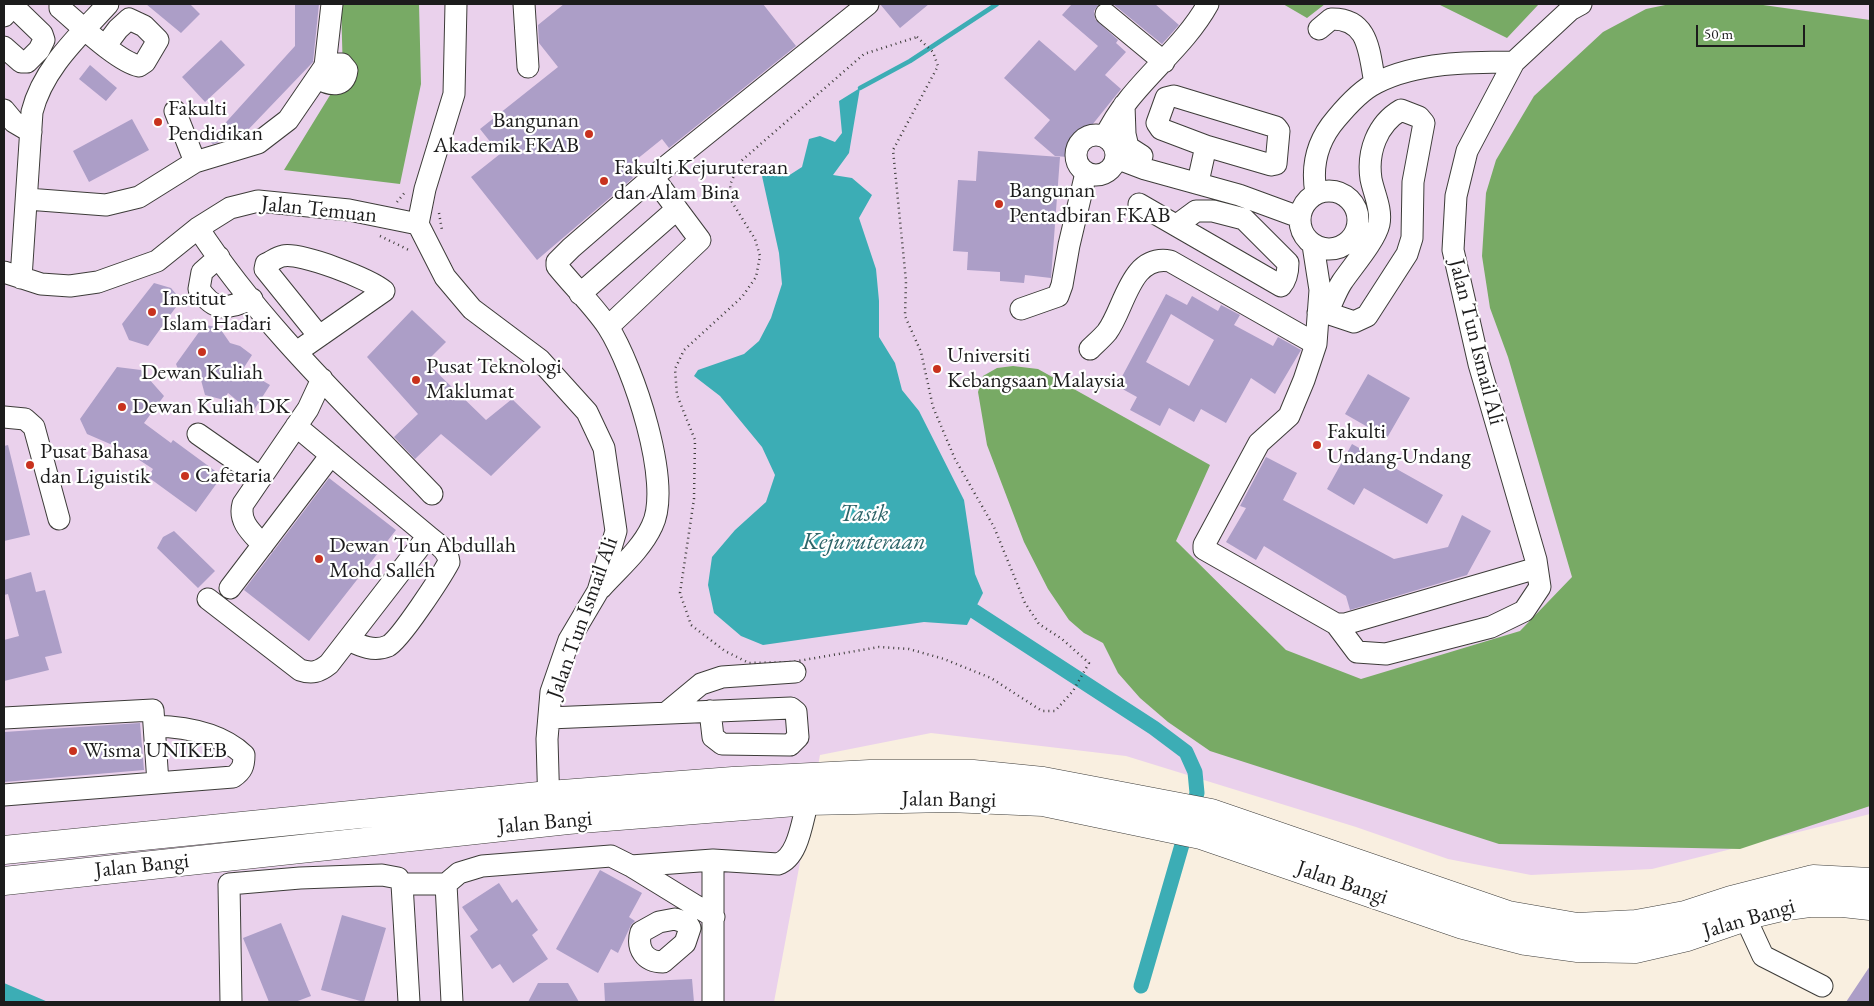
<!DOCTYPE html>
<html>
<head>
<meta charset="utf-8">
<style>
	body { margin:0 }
	#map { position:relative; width:1874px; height:1006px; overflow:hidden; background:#f9efe0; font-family:"EB Garamond",serif }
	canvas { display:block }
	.frame { position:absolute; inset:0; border:5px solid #1c1c1c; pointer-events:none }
	.scale { position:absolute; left:1696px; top:25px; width:109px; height:22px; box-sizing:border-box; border:2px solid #1c1c1c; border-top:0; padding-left:6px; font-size:15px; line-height:18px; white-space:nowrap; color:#1c1c1c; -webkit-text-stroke:4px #fff; paint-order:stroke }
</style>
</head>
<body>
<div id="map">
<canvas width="1874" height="1006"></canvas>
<div class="frame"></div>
<div class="scale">50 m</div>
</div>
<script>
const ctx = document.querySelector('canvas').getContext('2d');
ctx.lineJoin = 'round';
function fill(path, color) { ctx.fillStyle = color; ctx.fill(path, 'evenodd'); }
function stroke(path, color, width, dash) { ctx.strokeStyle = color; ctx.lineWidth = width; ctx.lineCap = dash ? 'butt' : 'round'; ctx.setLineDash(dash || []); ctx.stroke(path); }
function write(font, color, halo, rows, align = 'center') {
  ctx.font = font + ' "EB Garamond",serif'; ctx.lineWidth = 4.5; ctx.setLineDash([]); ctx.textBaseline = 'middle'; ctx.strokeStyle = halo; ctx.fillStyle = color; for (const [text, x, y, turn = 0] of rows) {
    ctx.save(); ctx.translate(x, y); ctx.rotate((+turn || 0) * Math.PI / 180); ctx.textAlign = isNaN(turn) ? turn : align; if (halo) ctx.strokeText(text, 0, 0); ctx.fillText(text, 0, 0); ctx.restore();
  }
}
fill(new Path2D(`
	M4,4h1866v810l-218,55 -121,6 -83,-16 -92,-32 -230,-71 -195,-23 -111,22 -46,247h-770z`), '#ead1ec');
fill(new Path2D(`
	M341,4h78l2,80 -21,100 -116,-14 59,-96z
	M1283,4h42l-18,14z
	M1438,4h101l-32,34z
	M1670,4h86l114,16v786l-130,43 -241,-5 -289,-93 -42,-29 -28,-24 -22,-25 -15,-30 -19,-10 -15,-13 -21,-31 -24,-47 -37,-97 -9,-53 5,-16 14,-8 16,-2 25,3 172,96 -34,76 110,109 75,29 159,-48 52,-54 -64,-220 -18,-49 -8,-52 4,-63 10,-33 38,-64 69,-64 43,-23z`), '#78aa65');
fill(new Path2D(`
	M860,88l-11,65 -16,22 19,3 20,17 -13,23 17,51 3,32v36l16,26 7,27 17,21 45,89 11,74 8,19 -16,32 -43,-3 -161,23 -22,-9 -27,-23 -6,-28 4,-28 23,-27 31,-28 9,-27 -13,-28 -42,-51 -26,-20 4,-6 46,-16 15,-13 12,-23 11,-34 -3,-31 -17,-77h26l14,-9 7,-28 11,-3 15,6 7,-9 -3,-32z
	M4,983l44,19h1h-45z`), '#3cadb5');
stroke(new Path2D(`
	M860,88l50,-27 87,-57`), '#3cadb5', 4.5);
stroke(new Path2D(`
	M974,611l180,117 32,24 9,20 2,21 -56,193`), '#3cadb5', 15);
fill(new Path2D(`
	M146,4h44l10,10 -19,19z
	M295,4h24l-6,58 -69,72 -31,10 -4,-3 86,-95z
	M564,4h199l33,42 -127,102 -7,-9 -36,29 7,10 -96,82 -66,-83 29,-23 -20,-25 78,-62 -19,-24 -1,-18z
	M880,4h49l-29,24z
	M1072,4h27l-5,7 1,8 23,21 -2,3 10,9 -21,23 16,14 -33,41 -4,-3 -12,14 -5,16 -12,-1 -21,-18 16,-18 -46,-42 35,-38 36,31 23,-25 -36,-31z
	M1113,4h42l24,21 -17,19z
	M221,40l24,25 -40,37 -23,-25z
	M90,65l27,23 -11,13 -27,-22z
	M132,119l17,31 -60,32 -16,-31z
	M978,151l82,6 -9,121 -26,-3 -1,8 -24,-2v-9l-33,-2 1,-18 -15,-1 5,-71 18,1z
	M154,283l17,5 10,12 -33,46 -19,-6 -7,-16z
	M1166,294l21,11 5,-9 26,15 3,-6 19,10 -6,10 39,21 5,-9 23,13 -26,44 -24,-16 -25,45 -25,-14 -7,13 -25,-14 -9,18 -30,-16 7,-13 -20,-11zM1171,314l43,26 -25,46 -43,-24z
	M412,310l34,32 -20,20 60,58 26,-21 29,28 -50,49 -50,-42 -26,25 -21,-22 24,-23 -51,-57z
	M204,325l15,2 11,16 10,3 12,9 -9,14 27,16 -18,28 -24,-20 -4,7 -19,-5 -4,-15 -19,-1 -6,-15z
	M117,367l24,3 23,26 -20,27 27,20 2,-3 49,36 -26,36 -48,-35 5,-8 -29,-19 -37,-16 -7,-15z
	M1368,374l42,24 -23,40 -42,-24z
	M1352,444l91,51 -16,29 -63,-36 -10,17 -27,-16z
	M8,445l22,90 -26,6v-95z
	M1266,457l31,16 -14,27 111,59 54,-12 14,-32 29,16 -24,44 -117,35 -4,-14 -82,-50 -8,14 -30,-18 20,-34 -6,-2z
	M329,478l67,52 -87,111 -65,-51z
	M174,531l41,40 -17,17 -41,-40 6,-11z
	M31,572l5,20 9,-2 17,63 -17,4 4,13 -45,11v-41l15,-4 -11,-42 -4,1v-15z
	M140,723l4,47 -140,12v-50z
	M600,870l42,23 -13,24 6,4 -4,4 -13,28 -7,-4 -13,24 -42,-24z
	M499,883l13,20 5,-4 21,31 -6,5 16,24 -35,24 -13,-19 -8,5 -22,-33 8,-6 -16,-23z
	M342,915l44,13 -22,74 -43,-12z
	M281,923l30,73 -16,6h-26l-26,-64z
	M1870,966v36h-24z
	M692,979l2,23h-89l-1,-19z
	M538,983h30l11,19h-51z`), '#ac9ec7');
const minor = new Path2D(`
	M60,4v4c18,15 58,54 79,58l6,-4 13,-22 -14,-14 -15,-7 -11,10 -12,16
	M456,4l-2,90 -29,95 -7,35 27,53 27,32 68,51 47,52 17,36 12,83 -18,60 -29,49 -18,52 -4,47 2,70
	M524,4l4,63
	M1106,14l58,48
	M4,16l8,-11 30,29 2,6 -5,10 -12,12h-6l-17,-15
	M1319,29l12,-10c39,-1 38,35 44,64
	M317,78c12,7 28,11 30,-8l-5,-6h-17
	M1174,96l102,31 3,4 -3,33 -5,1 -65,-19 -45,-17 -4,-6 9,-25z
	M1124,105l1,29 3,13 14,9
	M4,110l10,12 17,10
	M175,111l20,51
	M1076 155a20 20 0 1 1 40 0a20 20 0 1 1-40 0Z
	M1105,137c24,-52 76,-84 103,-133
	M1116,158l29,11 94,26 60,22
	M1198,182l8,-36
	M1300 220a29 29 0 1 1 58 0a29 29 0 1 1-58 0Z
	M1316,193c-5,-28 1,-52 20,-74 10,-12 25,-29 40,-36 41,-21 93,-21 138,-21
	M27,199l79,6 33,-8 56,-35 63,-19 30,-23 37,-54 7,-62
	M1139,204l142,82c6,-7 7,-15 7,-23l-44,-44 -31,-8h-17l-19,14
	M198,228c63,97 154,182 234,266
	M1313,245l7,45 -4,54 -12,36 -15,36 -30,27 -55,102v4l132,75 21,28 29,2 105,-27 33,-16 16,-24 -4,-27 -57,-196 -26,-114 3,-54 11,-45 47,-89 56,-52 11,-6
	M219,257l-17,15 -3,17c17,25 28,19 53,10
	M4,272l37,12 29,2 28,-4 59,-21 41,-33 32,-20 28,-7 91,9 69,14
	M21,278l11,-166c11,-44 47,-76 76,-108
	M580,294l97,-85
	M1021,309l37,-13 4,-11 7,-40 17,-72
	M1318,313h9l27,9 13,-6 40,-62 5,-16 1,-56 11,-59 -5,-6 -18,-7c-24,14 -34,42 -30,69 3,15 11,30 8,45 -4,17 -27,43 -37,58 -6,9 -10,21 -15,31
	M608,327l92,-87 -47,-63
	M1090,349c5,-5 12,-11 17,-17 18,-24 23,-78 63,-71l146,83
	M298,351l86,-60c-14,-12 -84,-39 -101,-35 -6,1 -12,6 -17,8l-1,5 54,67
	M4,417l21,2 9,8 25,92
	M198,434l63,44
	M263,545c-11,-12 -25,-23 -20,-41l65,-95 14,-30
	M230,588l101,-133
	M601,588c17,-19 40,-38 51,-62 21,-42 -19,-160 -44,-199 -14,-21 -35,-41 -51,-61v-4l14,-14 82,-71 215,-173
	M208,599l92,71c12,4 19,2 29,-6l99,-128 -132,-110
	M1336,624h9l192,-56
	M348,640c13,6 26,12 40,6 12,-6 53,-69 61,-84 -1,-12 -12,-18 -21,-26
	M666,713l35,-29 21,-7 73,-5
	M4,718l149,-8 5,73
	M549,718l242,-10 5,4 2,25 -8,8 -68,-1 -9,-7 -3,-26
	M4,795l229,-18c9,-6 11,-11 11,-22 -23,-22 -58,-28 -89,-29
	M631,866l83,51
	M402,884h44l13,-11 23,-7 129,-10 20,10 82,-6 65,4c21,-7 24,-44 30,-63
	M446,884l6,118
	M1745,917l18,39 59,30
	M675,919l12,4 3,5 -5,15 -22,19c-18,0 -27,-13 -22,-30l18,-10z
	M231,1002l-2,-118 71,-6 82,-3 16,3 4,6 7,118
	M713,1002v-142`);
const major = new Path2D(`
	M4,850l545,-55 184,-14 137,-7h103l70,7 168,32 297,102 69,12 59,-3 49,-9 46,-15 82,-21 57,3
	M4,881l564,-61 240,-19 141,-3 94,4 158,33 262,90 62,16 51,7 59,1 52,-12 70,-24 25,-6 29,-4h32l27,3`);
stroke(minor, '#3d3c39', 23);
stroke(major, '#3d3c39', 29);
stroke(new Path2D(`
	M917,37l16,15 5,14 -45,84 13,131 -1,35 16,36 12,55 22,52 39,68 31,76 14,21 23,15 27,24 -16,28 -18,20h-13l-51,-33 -47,-19 -35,-10 -30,-2 -87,15 -43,1 -24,-12 -34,-26 -11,-32 14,-94 1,-59 -18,-45 -2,-26 9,-19 58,-53 14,-20 4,-21 -5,-17 -23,-37 -2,-17 10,-23 124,-108z
	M397,202l9,-11
	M439,213l3,17
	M380,236l31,15`), '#3d3c39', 2.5, [1, 4]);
stroke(minor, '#fff', 21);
stroke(major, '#fff', 28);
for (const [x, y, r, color] of [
	[158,122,5,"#c8321e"],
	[589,134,5,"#c8321e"],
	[604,181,5,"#c8321e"],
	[999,204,5,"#c8321e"],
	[152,312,5,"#c8321e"],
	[202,352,5,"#c8321e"],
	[937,369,5,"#c8321e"],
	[416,380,5,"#c8321e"],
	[122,407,5,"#c8321e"],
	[1317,445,5,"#c8321e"],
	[30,465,5,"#c8321e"],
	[185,476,5,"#c8321e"],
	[319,559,5,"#c8321e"],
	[73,751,5,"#c8321e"]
]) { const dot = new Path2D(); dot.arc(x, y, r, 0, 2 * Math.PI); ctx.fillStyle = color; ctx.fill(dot); stroke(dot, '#fff', 2); }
write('22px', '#1c1c1c', '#fff', [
	["Fakulti",168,109],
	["Pendidikan",168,134],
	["Bangunan",579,121,"right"],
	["Akademik FKAB",579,146,"right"],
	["Fakulti Kejuruteraan",614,168],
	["dan Alam Bina",614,193],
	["Bangunan",1009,191],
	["Pentadbiran FKAB",1009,216],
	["Institut",162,299],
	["Islam Hadari",162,324],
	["Universiti",947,356],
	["Kebangsaan Malaysia",947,381],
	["Pusat Teknologi",426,367],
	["Maklumat",426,392],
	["Dewan Kuliah",202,373,"center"],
	["Dewan Kuliah DK",132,407],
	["Fakulti",1327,432],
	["Undang-Undang",1327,457],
	["Pusat Bahasa",40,452],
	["dan Liguistik",40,477],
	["Cafetaria",195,476],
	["Dewan Tun Abdullah",329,546],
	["Mohd Salleh",329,571],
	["Wisma UNIKEB",83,751]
], 'left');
write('22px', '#1c1c1c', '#fff', [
	["Jalan Temuan",319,210,6],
	["Jalan Tun Ismail Ali",1476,342,76],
	["Jalan Tun Ismail Ali",583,618,-70],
	["Jalan Bangi",949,800,1],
	["Jalan Bangi",545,823,-5],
	["Jalan Bangi",142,866,-6],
	["Jalan Bangi",1342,883,19],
	["Jalan Bangi",1749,919,-16]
]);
write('italic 24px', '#2c6468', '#fff', [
	["Tasik",864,514],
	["Kejuruteraan",864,542]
]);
</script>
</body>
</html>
